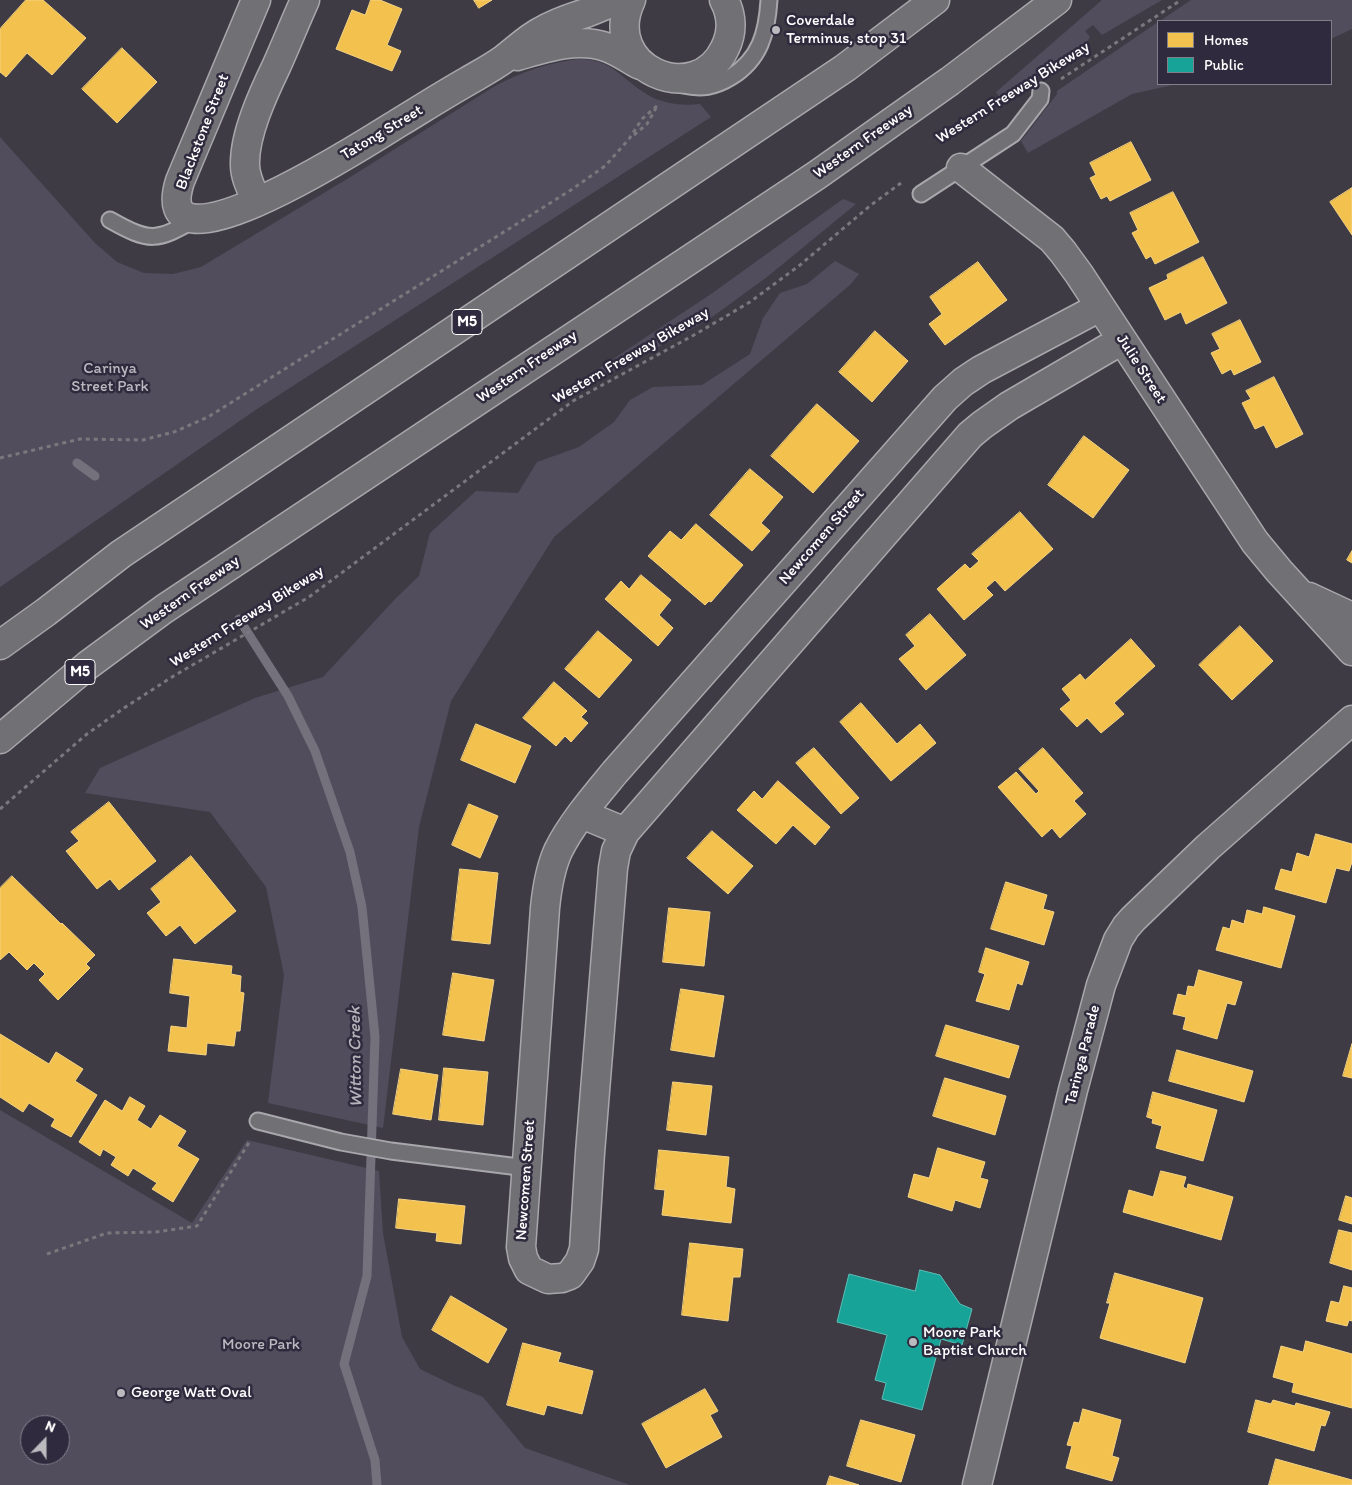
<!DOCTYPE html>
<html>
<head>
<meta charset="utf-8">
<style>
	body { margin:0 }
	#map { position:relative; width:1352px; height:1485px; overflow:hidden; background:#3e3b45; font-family:Itim,sans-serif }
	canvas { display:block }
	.legend { position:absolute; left:1157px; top:20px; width:175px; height:65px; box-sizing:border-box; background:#2f2a3d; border:1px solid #827f8b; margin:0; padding:6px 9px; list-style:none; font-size:15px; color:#fff }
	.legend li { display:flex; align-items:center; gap:10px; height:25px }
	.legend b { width:25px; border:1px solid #827f8b }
	.north { position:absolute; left:20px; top:1415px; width:50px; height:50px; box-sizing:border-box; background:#2f2a3d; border:1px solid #827f8b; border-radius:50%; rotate:22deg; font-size:14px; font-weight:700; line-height:20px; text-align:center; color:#fff }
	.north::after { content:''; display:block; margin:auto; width:18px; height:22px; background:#bbbabe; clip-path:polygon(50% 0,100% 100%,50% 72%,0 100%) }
</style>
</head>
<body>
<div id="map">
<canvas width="1352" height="1485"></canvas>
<ul class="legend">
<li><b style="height:14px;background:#f2c14e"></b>Homes</li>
<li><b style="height:14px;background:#17a398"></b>Public</li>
</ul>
<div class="north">N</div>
</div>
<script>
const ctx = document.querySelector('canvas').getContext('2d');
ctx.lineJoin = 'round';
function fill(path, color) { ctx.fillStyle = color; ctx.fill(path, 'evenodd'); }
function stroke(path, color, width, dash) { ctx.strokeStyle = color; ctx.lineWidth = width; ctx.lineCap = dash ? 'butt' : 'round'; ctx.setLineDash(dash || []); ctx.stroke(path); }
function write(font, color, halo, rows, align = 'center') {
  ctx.font = font + ' Itim,sans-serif'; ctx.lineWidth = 5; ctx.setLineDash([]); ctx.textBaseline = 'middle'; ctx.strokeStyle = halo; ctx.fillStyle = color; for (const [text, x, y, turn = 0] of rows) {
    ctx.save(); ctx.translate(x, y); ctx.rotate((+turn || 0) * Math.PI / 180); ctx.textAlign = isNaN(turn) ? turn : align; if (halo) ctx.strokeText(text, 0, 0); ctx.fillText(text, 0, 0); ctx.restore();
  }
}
fill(new Path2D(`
	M1102,0h60l-60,35 -9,-10 -8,6 5,6 -4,6 -48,35 -36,23 -6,-9z
	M1191,0h161v29l-21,10v-18h-171z
	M1158,22v62h19l-45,10 -104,59 -7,-12 36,-47v-3z
	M577,59c35,-1 44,20 71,36 16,9 34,11 52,9l11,13 -454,292 -257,178v-450l95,106 22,19 27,11 29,1 28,-7 151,-91 143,-90c28,-15 51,-22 82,-27z
	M843,199l13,5 -89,73 -59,43 -101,55 -15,-2 119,-79z
	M835,261l24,13 -8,10 -297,253 -103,164 -32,126 -36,301 -115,-25 16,-128 -18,-88 -56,-75 -125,-19 15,-25 155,-70 68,-21 73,-79 23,-22 11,-43 46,-42 42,2 19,-31 42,-15 35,-25 16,-22 23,-13 49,-2 48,-31 13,-36 17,-25 27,-9z
	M0,1110l192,113 55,-83 132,31 4,62 19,104 18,32 33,16 30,12 42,51 105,37h-630zM30,1425h30v30h-30z`), '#524d5c');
const homes = new Path2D(`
	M26,0h17l43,38 -34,37 -25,-22 -21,24 -6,-5v-43z
	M371,0h9l22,9 -15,36 14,6 -9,20 -56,-22 16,-39 13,5z
	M474,0h18l-13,8z
	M122,48l35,34 -40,41 -35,-34z
	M1131,142l20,38 -41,21 -3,-5 -6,3 -11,-21 6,-3 -6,-12z
	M1352,188v47l-22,-33z
	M1173,192l26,50 -44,22 -4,-8 -5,3 -14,-26 6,-3 -8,-17z
	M1203,257l24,46 -41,21 -5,-12 -16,8 -16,-32 19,-9 -1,-4z
	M978,262l29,38 -62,45 -16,-21 13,-10 -12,-17z
	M1240,320l21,42 -27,13 -3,-6 -9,5 -11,-21 9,-4 -8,-15z
	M875,331l33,30 -36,41 -33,-30z
	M1274,377l29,57 -27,14 -12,-23 -9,4 -13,-26 9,-4 -5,-8z
	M817,404l42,37 -46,52 -42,-37z
	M1084,436l45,34 -36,48 -45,-33z
	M750,469l33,28 -22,26 9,8 -18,20 -42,-36z
	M1020,512l33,37 -48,42 -10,-11 -9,8 7,7 -29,25 -27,-31 28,-25 5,5 9,-8 -7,-7z
	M696,524l47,41 -32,37 -2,-1 -4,4 -57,-49 22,-25 11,9z
	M1352,551v12l-5,-3z
	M641,575l30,25 -12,15 14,13 -15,18 -53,-47 16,-18 8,8z
	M930,614l36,41 -40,35 -27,-31 16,-13 -9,-11z
	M1240,626l33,35 -41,39 -33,-35z
	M598,631l34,29 -33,38 -34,-29z
	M1131,639l24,27 -41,37 10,11 -23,19 -14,-15 -10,9 -17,-18 11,-9 -9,-11 18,-15 5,6z
	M554,682l33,29 -6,6 7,6 -17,19 -6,-6 -9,10 -33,-28z
	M861,703l36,41 23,-20 16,19 -45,38 -51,-59z
	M476,724l55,22 -16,37 -54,-23z
	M814,748l45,50 -18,16 -45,-51z
	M1043,748l40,45 -9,8 12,13 -26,24 -8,-10 -10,9 -44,-50 18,-15 20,22 3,-3 -20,-22z
	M778,781l52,46 -15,18 -22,-20 -17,19 -39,-34 17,-19 8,8z
	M109,802l47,59 -37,29 -9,-11 -13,10 -31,-38 13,-10 -8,-9z
	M469,804l29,12 -18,42 -28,-13z
	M712,831l41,35 -25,28 -41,-36z
	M1316,834l36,10v18l-3,9 -13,-3 -10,35 -51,-14 6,-20 11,3 5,-19 12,4z
	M191,856l45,55 -41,33 -15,-19 -14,11 -19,-23 14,-11 -10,-13z
	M460,869l38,4 -8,71 -38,-4z
	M12,876l49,48 1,-1 33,32 -9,9 4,4 -32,32 -19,-20 6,-6 -11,-11 -7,7 -18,-18 -9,8v-72z
	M1006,882l41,13 -4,14 11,3 -10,33 -53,-16z
	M1264,907l31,9 -14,52 -65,-18 7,-23 7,2 2,-9 12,4 3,-14 15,4z
	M669,908l41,4 -6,54 -41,-4z
	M986,948l43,14 -7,23 -5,-2 -8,27 -33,-9 9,-27 -6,-2z
	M174,959l58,7 -1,8 10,2 -1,16 4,1 -4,38h-4l-2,15 -27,-3 -1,12 -38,-4 3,-25 16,2 3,-32 -20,-3z
	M1199,970l43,12 -7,23 -8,-2 -10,36 -34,-10 3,-12 -13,-3 5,-20 8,2 2,-10 6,1z
	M453,973l41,7 -10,61 -41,-6z
	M681,989l43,7 -10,61 -43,-7z
	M946,1025l73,21 -10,32 -73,-22z
	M0,1034l49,30 7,-12 27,17 -8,12 22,14 -26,42 -20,-11 4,-7 -26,-16 -6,9 -23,-15z
	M1352,1044v34l-9,-2z
	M1177,1050l76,21 -9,31 -75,-21z
	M444,1068l44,4 -5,53 -44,-5z
	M401,1069l37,6 -7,45 -38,-6z
	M945,1078l61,18 -11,39 -62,-19z
	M673,1082l39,4 -6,49 -39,-5z
	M1153,1092l64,18 -14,51 -47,-13 6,-22 -10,-3 1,-4 -6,-2z
	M130,1097l15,9 -8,14 14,9 9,-14 26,16 -9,15 22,13 -26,43 -21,-13 5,-6 -24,-15 -5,8 -17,-11 5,-8 -13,-8 -3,7 -21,-14 26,-42 17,11z
	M938,1148l47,14 -5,16 8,2 -8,28 -25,-8 -3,11 -44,-14 6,-23 15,4z
	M659,1150l70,7 -3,30 9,2 -4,34 -69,-8 3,-25 -10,-1z
	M1161,1171l25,6 -3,10 4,2 1,-5 45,13 -12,43 -98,-28 6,-22 24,7z
	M1346,1196l6,2v26l-13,-4z
	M399,1199l66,7 -4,38 -25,-3 1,-8 -41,-5z
	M1339,1230l13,3v37l-22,-7z
	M690,1243l53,6 -3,28h-7l-5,44 -46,-6z
	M1115,1273l88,25 -18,65 -85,-25 10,-35h-3z
	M1344,1286l8,2v33l-3,-1 -2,6 -21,-5 5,-20 8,2z
	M451,1296l56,33 -19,34 -56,-33z
	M1306,1341l46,13v54l-60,-16 2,-9 -21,-6 8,-31 22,6z
	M523,1343l38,10 -3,9 35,9 -11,43 -35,-9 -3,10 -37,-10z
	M705,1389l13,22 -8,4 12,22 -56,31 -24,-44z
	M1256,1400l15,4 2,-4 22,6 1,-3 34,9 -5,14 -4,-1 -7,26 -66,-19z
	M1083,1409l38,11 -9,36 7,2 -7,23 -46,-13 6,-22 -5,-1 7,-23 5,1z
	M861,1420l54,15 -14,47 -54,-16z
	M1276,1459l76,21v5h-83z
	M830,1476l29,9h-32z`);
fill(homes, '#f2c14e');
stroke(homes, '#f6d483', 1);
const public = new Path2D(`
	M920,1270l20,5 20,29 12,5 -10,36 -21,-6 -19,71 -40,-11 4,-16 -11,-3 12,-45 -50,-13 12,-48 66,17z`);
fill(public, '#17a398');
stroke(public, '#5dbfb7', 1);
stroke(new Path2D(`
	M77,463l18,13
	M239,619l49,77 27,55 35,101 12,55 13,130 -8,239 -23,88 31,96 2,25`), '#74717d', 9);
const service = new Path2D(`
	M683,85c18,4 32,2 48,-8 29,-18 36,-44 38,-77
	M921,194l92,-60 27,-35 1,-8
	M110,220c41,23 46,21 86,-1
	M258,1121l83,21 50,9 136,17`);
const minor = new Path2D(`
	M256,0l-76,181c-34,107 198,-46 220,-59 23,-14 45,-28 68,-41 12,-7 25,-14 36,-22 12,-9 23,-20 36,-27 15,-9 30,-14 46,-19 11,-4 21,-9 32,-13
	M631,0c-32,68 65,110 94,48 8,-16 7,-33 -1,-48
	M517,56c28,-8 60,-19 89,-9 12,4 23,12 34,18
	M961,168l91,71 11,13 16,22 176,268 24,29 73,80
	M257,202c-5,-12 -12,-24 -12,-37 -1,-30 18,-71 31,-98 10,-22 19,-45 29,-67
	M1100,307l-119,63 -18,12 -18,16 -330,374c-19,23 -44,52 -57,79 -8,18 -11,37 -13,57l-24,339 2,11 6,12 19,9 14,-1 8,-3 10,-14 4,-12 6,-96 23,-285 3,-17 9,-19 345,-397 12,-10 27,-19 113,-66
	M1309,597l43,20
	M582,814l43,18`);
const tertiary = new Path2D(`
	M977,1485l96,-395 28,-105 17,-45 8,-13 7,-8 75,-72 144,-127`);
const motorway = new Path2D(`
	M0,645l46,-33 75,-58 724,-486 90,-68
	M0,739l88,-74 76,-56 653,-434 133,-94 107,-81`);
stroke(service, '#a8a7ab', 19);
stroke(minor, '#a8a7ab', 31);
stroke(tertiary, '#a8a7ab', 31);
stroke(motorway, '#a8a7ab', 31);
stroke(new Path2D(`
	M1061,79l120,-79
	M634,135l13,-11 9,-16
	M0,458l80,-19 63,1 31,-8 34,-15 363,-227 34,-24 24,-27 13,-20 17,-15
	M0,809l87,-75 37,-26 48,-31 137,-80 264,-196 121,-66 56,-33 50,-37 71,-60 30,-22
	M47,1254l60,-21 49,-1 41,-6 53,-85`), '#7a787d', 3, [4, 4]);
stroke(service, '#717074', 15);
stroke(minor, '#717074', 28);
stroke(tertiary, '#717074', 28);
stroke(motorway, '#717074', 28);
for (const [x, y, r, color] of [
	[776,30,5,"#bbbabe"],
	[913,1342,5,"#bbbabe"],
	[121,1393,5,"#bbbabe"]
]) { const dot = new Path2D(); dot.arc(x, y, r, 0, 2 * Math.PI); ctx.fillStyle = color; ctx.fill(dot); stroke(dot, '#2f2a3d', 2); }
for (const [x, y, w] of [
	[467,322,30],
	[80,672,30]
]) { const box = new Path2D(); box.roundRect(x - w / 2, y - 12.5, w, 25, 4); ctx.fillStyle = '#2f2a3d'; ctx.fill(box); stroke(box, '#fff', 1); }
write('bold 15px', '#fff', null, [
	["M5",467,322],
	["M5",80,672]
]);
write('16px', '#fff', '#2f2a3d', [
	["Coverdale",786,21],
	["Terminus, stop 31",786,39],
	["Moore Park",923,1333],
	["Baptist Church",923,1351],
	["George Watt Oval",131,1393]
], 'left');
write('16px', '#fff', '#2f2a3d', [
	["Western Freeway Bikeway",1013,93,-32],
	["Blackstone Street",203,132,-69],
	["Tatong Street",382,133,-31],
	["Western Freeway",863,142,-35],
	["Western Freeway Bikeway",631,356,-30],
	["Western Freeway",527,367,-34],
	["Julie Street",1141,369,57],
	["Newcomen Street",822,537,-49],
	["Western Freeway",190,593,-35],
	["Western Freeway Bikeway",247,617,-32],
	["Taringa Parade",1083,1055,-76],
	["Newcomen Street",526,1180,-86]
]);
write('16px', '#bbb9bf', '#2f2a3d', [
	["Carinya",110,369],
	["Street Park",110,387],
	["Moore Park",261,1345]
]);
write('italic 18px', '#b5b4ba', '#2f2a3d', [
	["Witton Creek",356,1057,-91]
]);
</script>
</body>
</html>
